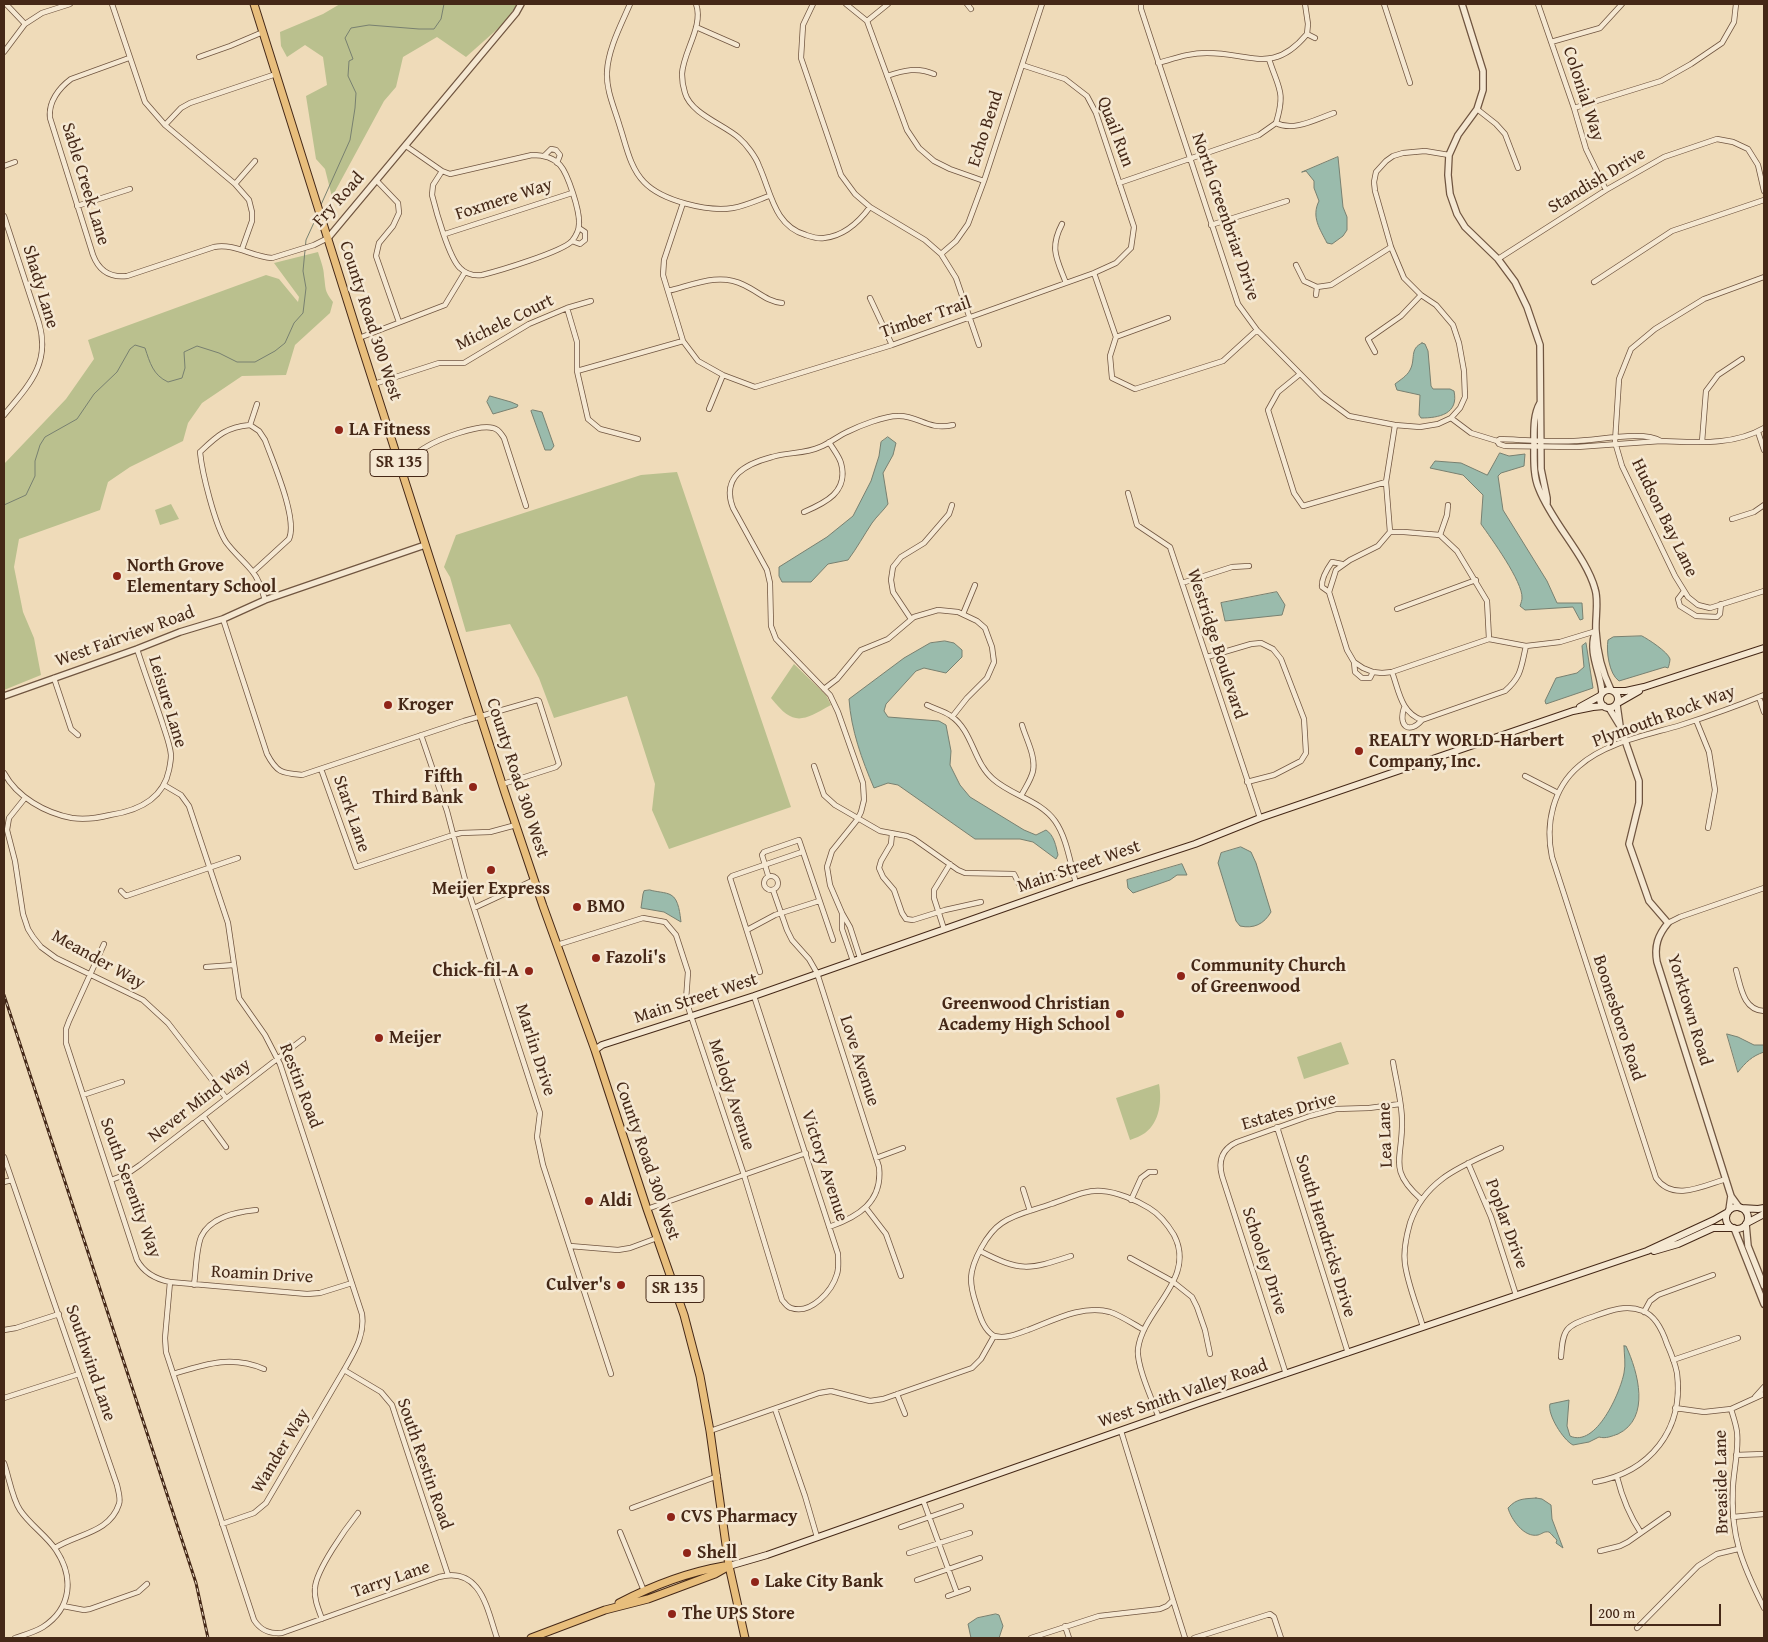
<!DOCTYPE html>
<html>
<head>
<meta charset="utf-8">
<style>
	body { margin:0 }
	#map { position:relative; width:1768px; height:1642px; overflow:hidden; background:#efdbb9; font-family:"Gentium Book Plus",serif }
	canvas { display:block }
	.frame { position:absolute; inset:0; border:5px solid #452817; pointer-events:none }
	.scale { position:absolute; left:1590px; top:1604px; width:131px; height:22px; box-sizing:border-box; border:2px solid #452817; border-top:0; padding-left:6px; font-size:15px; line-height:18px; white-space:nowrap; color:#452817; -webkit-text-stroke:4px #f5e8d2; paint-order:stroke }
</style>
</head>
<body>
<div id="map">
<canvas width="1768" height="1642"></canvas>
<div class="frame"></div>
<div class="scale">200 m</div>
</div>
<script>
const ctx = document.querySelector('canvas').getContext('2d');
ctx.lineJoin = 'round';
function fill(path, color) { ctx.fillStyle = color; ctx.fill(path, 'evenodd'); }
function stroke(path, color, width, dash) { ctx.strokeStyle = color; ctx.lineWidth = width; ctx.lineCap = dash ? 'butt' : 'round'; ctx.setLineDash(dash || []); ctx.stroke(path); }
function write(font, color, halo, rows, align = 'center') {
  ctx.font = font + ' "Gentium Book Plus",serif'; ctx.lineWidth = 5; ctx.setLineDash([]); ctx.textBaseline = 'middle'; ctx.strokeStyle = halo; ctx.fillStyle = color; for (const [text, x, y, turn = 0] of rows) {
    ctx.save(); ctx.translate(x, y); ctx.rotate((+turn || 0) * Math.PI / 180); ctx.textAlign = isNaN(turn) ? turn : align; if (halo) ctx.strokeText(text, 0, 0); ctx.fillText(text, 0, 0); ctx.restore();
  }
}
fill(new Path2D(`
	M340,4h174l3,2 -15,19 -36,32 -29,-20 -34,20 -7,30 -12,14 -52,96 -7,-28 -9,-10 -10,-63 21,-11 -4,-28 -18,-12 -18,12 -6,-11 -1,-14 43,-18z
	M318,252c2,7 6,16 6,24 2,13 0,14 9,26l-3,11 -35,32 -9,30 -44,1 -40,27 -14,20 -5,18 -53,26 -22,15 -8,28 -81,29 -5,28 9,45 11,26 7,37 -37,15v-226l62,-65 28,-40 -6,-19 178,-65 13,4 19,23 1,-5 -25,-34z
	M677,472l114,335 -122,42 -17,-39 3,-26 -28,-88 -73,22 -15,-40 -29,-54 -44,8 -16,-55 -6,-10 12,-32 185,-60z
	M171,504l8,15 -19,6 -5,-15z
	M794,664l32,31 5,10c-29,16 -37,22 -60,-7z
	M1341,1042l8,22 -45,15 -7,-22z
	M1159,1084c3,16 1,38 -14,49 -4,3 -10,5 -15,7l-14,-42z`), '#bac08e');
const water = new Path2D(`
	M1338,157l5,50 4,10v13l-4,6 -11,8 -5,-1c-7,-14 -16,-26 -8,-42l-5,-13v-7l-8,-10 -4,1z
	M1422,343l3,1 3,7 3,35 2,3h17l4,2c5,23 -15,27 -33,27l-2,-3 1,-20 -23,-5 -2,-6c5,-4 12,-8 15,-14 6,-11 -1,-21 12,-27z
	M490,396l21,6 7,3 -1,2 -24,7 -6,-12z
	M533,410l9,2 12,34 -3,4h-6l-14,-39z
	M888,437l8,6 -3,12 -10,18 5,31c-5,7 -11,12 -16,19 -8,12 -15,25 -24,37l-20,4 -17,18h-29l-3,-6v-9l48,-30 26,-21 18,-35 8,-25 2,-14z
	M1500,453l9,3 16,-2 -1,12 -23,7 -3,3 5,34 44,71 10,22h25l1,16 -3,1 -7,-13 -48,3 -5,-4c1,-3 2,-6 2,-8 1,-16 -31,-60 -41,-74l2,-29 -20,-20 -33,-7 5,-7 26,2 26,12z
	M1277,592l8,13 -3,10 -57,6 -4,-18z
	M1642,636c6,3 26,16 28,23 0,2 -1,7 -2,9l-3,-1 -46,14c-10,-7 -13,-30 -11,-41l5,-3z
	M945,641l9,2 8,7v7l-16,16 -22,-5 -8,3 -30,33 -2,7 4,6 51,4 7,4 5,26 -1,14 10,20 10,12 54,33 12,5 10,-5c8,5 10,16 12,25l-2,4 -23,-17 -13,-3h-45l-77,-54 -10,-2 -14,5c-12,-28 -23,-58 -25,-89l55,-41 26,-15z
	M1586,643l7,45 -47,16 -1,-3 11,-23 21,-5 7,-6 -2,-21z
	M1241,847l10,5 5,11 15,49c-7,12 -17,17 -31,14l-4,-5 -18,-58 3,-10z
	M1182,864l5,11h-10l-7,5 -37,13 -5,-5 -1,-8z
	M650,890c6,2 16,2 21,5 8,4 9,20 10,27l-17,-10 -23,-4 2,-14 1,-3z
	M1727,1034l11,3 16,8h10v7c-12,4 -18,10 -26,20z
	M1624,1346h2c12,26 25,72 -8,88 -6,2 -12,5 -19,3l-10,5 -16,3c-10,-5 -26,-31 -23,-41l19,-4 -2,26 3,10c26,12 50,-43 54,-63 2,-9 0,-19 0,-27z
	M1536,1498l6,1 9,6 1,14 11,29 -7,-5 1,-3c-3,-2 -5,-6 -8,-8 -5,-1 -7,2 -11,3 -14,3 -27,-16 -30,-27 9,-10 16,-9 28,-10z
	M996,1614l3,1 4,11 -4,12h-28l-3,-14 9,-6z`);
fill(water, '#9abbac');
stroke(water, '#788070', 1);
stroke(new Path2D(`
	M320,207l30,-67 5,-32 1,-15 -8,-17 1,-15 4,-2 -8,-21 6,-10 18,-3 50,4h15l7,-10 3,-15
	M4,505l22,-10 9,-19v-15l5,-16 5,-8 32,-18 17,-25 23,-22 13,-23 5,-4 10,3c5,15 8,27 23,34l14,-4 3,-10 -1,-16 13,-6 22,7 18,9h18l20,-11 10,-8 9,-20 9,-10 3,-25 -3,-17 3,-31 11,-24`), '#788070', 1);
const minor = new Path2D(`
	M6,4l19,20
	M112,4l33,98 20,23 70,59 14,16 3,12v9l-10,28
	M630,4c-9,21 -22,45 -23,68 -1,19 8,37 13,55 6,18 10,41 24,55 18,19 64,30 89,26 12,-2 25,-8 36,-12
	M696,4c8,22 -13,48 -14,70 0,5 1,13 3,19 6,21 40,32 54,45 7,6 17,19 20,28 12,26 15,60 47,69 6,2 11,4 18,3 20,-2 35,-16 46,-31
	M813,4l-10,21 -2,33 40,117 14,19 15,13 55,33 16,14 15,24 23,67
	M846,4l21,17 40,109 12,18 15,13 16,8 34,12
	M967,4l4,5
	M1141,4v5l97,295 19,26 65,66 27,20 46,9 25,2 18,-3 13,-6 9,-10 5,-11 -1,-26 -5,-28 -6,-18 -17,-20 -15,-10 -17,-17 -13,-31 -16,-56 -1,-9 2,-10 10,-11 7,-5 10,-3 22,-2 24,4
	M1305,4l3,20 -1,10
	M1384,4l26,79
	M1538,4l36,104 12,41 20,41
	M867,21l21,-17
	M696,27l41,18
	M1551,42l49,-14 22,-24
	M4,52l21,-28 17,-11 28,-9
	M199,57l31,-11 33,-14
	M129,58l-58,21c-12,9 -23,23 -21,39l43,137c6,16 17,23 34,21l87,-29c21,-4 38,10 58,11l42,-13 14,-7
	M1269,59c9,29 17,32 7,64
	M1158,63c18,-5 31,-10 49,-10 44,0 66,22 100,-19l8,4
	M887,76c17,-6 31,-9 47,-2
	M1574,108l87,-27 30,-17 31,-21 12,-21 2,-18
	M1477,109l19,15 9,10 13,34
	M1276,123c18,9 40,-4 58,-10
	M165,125l16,-17 9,-5 86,-29
	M406,146l36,25 8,3 82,-19c10,0 21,2 28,10 8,9 20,46 19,59 0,6 -3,12 -7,17 -10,11 -74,30 -90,34 -8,1 -16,-1 -22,-7 -11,-10 -24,-57 -28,-73l1,-10 9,-14
	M544,156l7,-7 5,1 4,5 -3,8
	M4,166l11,-4
	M377,181l21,22 1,10 -6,13 -14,17 -3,13 23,66
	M1119,183l140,-48 17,-12
	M235,184l20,-23
	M683,203l-19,57 -1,15 20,66 15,20 25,14 32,12 137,-42 202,-72 22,-10 15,-15 3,-21 -38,-114 -9,-17 -22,-17 -43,-14
	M77,206l53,-17
	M4,216l35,107c12,41 -11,63 -35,92
	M1062,224c-13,25 -5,35 4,59
	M1211,225l76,-24
	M445,234l127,-41
	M572,241l8,3 5,-4v-8l-6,-4
	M941,254l15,-13 12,-17 16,-43 58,-177
	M1498,259l108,-69 58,-33 53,-18 16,3 15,7 10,16 6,26
	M1296,265l8,16 13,6 -1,8
	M1094,273l22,64 -6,19 2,22 23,11 88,-28 34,-31
	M1764,277l-60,22 -49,30 -24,20 -12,30 -4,63 7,24 53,110 13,21 10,8 12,3 54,-17
	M1594,282l78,-51 92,-31
	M1317,287l14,-2 60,-38
	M668,291c25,-6 51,-19 76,-6 15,7 22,16 38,18
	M870,298l22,47
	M567,308l10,34v29l11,48 12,10 38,10
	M1116,337l52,-19
	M359,338l86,-33 20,-33
	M1375,352l-7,-13 33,-23 20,-21
	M577,371l106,-30
	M1300,374l-22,18 -10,18 26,83 9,13 83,-24
	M374,384l65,-21h25l65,-39 38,-16 24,-7
	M709,409l14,-34
	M1451,418l20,15 26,8 2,3 6,2 72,1 84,-6c-19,-11 -64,0 -87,0 -25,1 -49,-1 -74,-2l-3,2
	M250,425c-24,2 -33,11 -50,27 2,21 15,73 26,90 8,11 18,19 26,29 7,8 10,19 13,29
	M250,425l9,6 6,9c8,22 33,79 24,99l-36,33
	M250,425l7,-21
	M1395,425l-9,57 4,50 -12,14 -28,14 -14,10 -7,22 18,58 7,12 9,6 10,4 9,1 10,-1 97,-33 37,7 34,-4 36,-11
	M1758,432l6,18
	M1661,441c35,1 72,5 103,-13
	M1702,442l4,-51 12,-16 24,-16
	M400,465c9,-5 17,-13 26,-18 13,-8 52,-23 67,-19 6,1 8,6 11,10l22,68
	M1128,493l9,32 33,22 90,271
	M804,512c21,-9 45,-20 37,-49 -2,-7 -8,-14 -12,-21
	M1732,519l22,-7 10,-7
	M1390,532h14l36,3 17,16 30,50 2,38
	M1440,535l7,-20 1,-10
	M1182,583l50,-16 17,-1
	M1684,591l-6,8 2,7 16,10 21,1 3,-3 1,-10
	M1329,592l-7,-5c-1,-9 5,-18 10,-25l10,2
	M1397,609l79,-29
	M963,614l12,-29
	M223,619l44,135c10,19 15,19 35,21l162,-54 73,-21 2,1 20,63 -3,3 -53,17
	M911,619l-18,-27 -2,-12 2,-13 8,-10 23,-14 25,-29 3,-9
	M1207,657l44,-13 10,-1 12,6 8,10 23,60 2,34 -5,8 -27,14 -27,7
	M1354,662l1,10 7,6h8l3,-6
	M1392,672c7,19 9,41 30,48l83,-29c17,-15 16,-24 21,-45
	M54,678l17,51 7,6
	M824,689l13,-10 24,-29 27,-11 26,-22 24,-7 20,2 19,9 8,7 7,19 2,15 -7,16 -20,20 -15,19
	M1759,697l5,15
	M927,705c8,4 17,6 24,11 22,15 22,46 42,63 19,17 47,21 62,42 12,17 15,42 21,62
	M1404,708c-6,18 5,27 18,12
	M1696,720l13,32 6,38 -7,38
	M421,735l26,76 20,76 73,226 -3,24 6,28 68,209
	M814,766l10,29 11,10 45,26 27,5 7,3 44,31 7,3 49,1 5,10 7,1 5,-1 29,-13
	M321,769l35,98 97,-32 8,-2 29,-1 26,-7
	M4,773c13,24 41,40 68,45 13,2 26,0 38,-3 27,-4 53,-15 59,-45 1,-5 2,-10 2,-15 -1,-11 -6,-23 -9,-33 -8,-24 -17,-48 -25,-73
	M1525,776l33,17
	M164,785l17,10 8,11 39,117 11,75 26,37 15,29 82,250c3,22 -8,38 -18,56l37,22 11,13 56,170
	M1021,796c4,-8 10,-16 12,-25 3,-15 -7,-32 -11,-46
	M25,798l-16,20 -2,12 8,31 8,53 5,15 5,8 8,10 15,11 87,42 25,23 58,75
	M892,834l-1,10 -10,17 -2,7 4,9 11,13 8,23 4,6 7,1 32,-10 36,-8
	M768,875l-6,-20 2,-3 35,-12 34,100
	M764 883a7 7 0 1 1 14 0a7 7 0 1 1-14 0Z
	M773,890l14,40 5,10 17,19 8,14 62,194c4,35 -21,50 -50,60
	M121,891l5,5 112,-38
	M474,908l60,-28
	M842,913l-12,-28 -3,-18 5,-16 25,-31 4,-8 3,-12 -1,-17 -25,-71 -8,-17 -54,-56 -5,-13 -1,-43 -3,-13 -34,-62c-12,-31 12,-44 39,-51 16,-5 33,-3 48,-10 10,-4 18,-11 27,-15 12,-6 37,-16 51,-16 20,-1 30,15 55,9
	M1668,923l12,-6 84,-29
	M944,929l-10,-31v-8l16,-26
	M747,930l28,-15 44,-14
	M104,944l-35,77 -3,8v14l71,217c7,13 18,19 33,22l-5,56 1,14 88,268c7,11 16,14 28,13l157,-56c42,-11 48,32 58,61
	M557,945l86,-27 22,4 11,13 12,37 -2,28 5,16 53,159 38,125c3,3 5,7 9,8 20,7 41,-17 46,-34 2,-6 1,-13 1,-20l-84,-258
	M853,961l-11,-32v-16l8,14 10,31
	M206,967l28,-2
	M1736,970c5,17 7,40 28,41
	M760,972l-30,-94 2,-2 70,-24
	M1393,1062c3,19 9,40 9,59 1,38 -15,48 19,78
	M83,1095l39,-13
	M204,1117l22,30
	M1277,1127l71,226
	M4,1157l113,328c1,5 4,14 2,19 -9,29 -43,30 -64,44
	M876,1158l27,-10
	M1468,1163l23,54 25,78
	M1726,1179c-23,7 -53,23 -70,-1l-104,-321c-7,-33 1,-69 27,-91 27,-24 69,-31 102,-41 28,-9 56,-19 83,-30
	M111,1180l16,-6 13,-9 163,-126
	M4,1182l8,-2
	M1023,1189l7,22
	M1131,1200l10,-22 8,-6h6
	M866,1208l20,26 15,42
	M647,1209l159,-56
	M570,1246l48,4 12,-2 27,-10
	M980,1251c41,21 48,19 91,5
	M1130,1258l42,23 20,16 5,10 8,23 5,24
	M170,1282l137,12 13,-1 32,-10
	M194,1285c2,-14 2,-35 7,-48 9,-20 35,-25 55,-27
	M1644,1312l6,-11 8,-6 55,-20
	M1423,1327c-6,-21 -15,-42 -18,-63 -2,-14 1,-27 5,-41 15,-44 52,-57 91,-75
	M4,1330l12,-2 43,-14
	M1144,1330c-11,-6 -22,-14 -34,-18 -27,-8 -58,9 -82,18 -12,4 -22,9 -34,6 -11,-7 -14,-20 -18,-32 -3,-9 -5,-17 -5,-26 1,-17 16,-45 31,-55 14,-10 33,-13 49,-19 16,-5 35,-15 51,-13 15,1 34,9 47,17 10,6 19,17 25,27 23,44 -31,74 -36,114 -2,16 15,53 21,69
	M1561,1357c2,-28 4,-31 31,-40 17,-6 33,-13 51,-6 13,5 20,21 24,33 4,9 8,19 10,29 7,57 -27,99 -82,109
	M1673,1360l65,-22
	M173,1374c33,-10 58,-19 91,-5
	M1286,1374l-64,-198c-4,-15 0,-27 15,-34l73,-26 26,-7 33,-1 31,-4
	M897,1394l8,20
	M1755,1397l9,-10
	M4,1398l75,-24
	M1675,1408l29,4 27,-3 33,-15
	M775,1409l30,87 12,41
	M1731,1409c2,7 5,15 6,23 2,18 -3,36 -4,54 -3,50 9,78 31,122
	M710,1431l109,-38 12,-2 39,10 13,-2 89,-31 9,-9 13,-23
	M1736,1455l28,-1
	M4,1463c5,14 8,35 16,47 10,15 26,25 36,40 18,27 16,58 -13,77 -8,5 -19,8 -28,11
	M1617,1477c5,20 12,38 24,56
	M923,1500l34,93
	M632,1508l86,-32
	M1733,1517l31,-3
	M222,1524l32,-11 12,-10 78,-133
	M901,1527l60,-21
	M620,1532l24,59
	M1600,1551l20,-5 8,-4 40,-28
	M909,1553l61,-20
	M917,1580l63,-22
	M948,1596l20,-7
	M1173,1600l12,38
	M63,1606l21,4 6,-1 48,-17 9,-8
	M322,1619c-4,-11 -8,-20 -7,-31 1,-18 31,-60 43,-75
	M1065,1626l4,12
	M1637,1628l61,-62 19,-12 21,-5
	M1031,1638l68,-22 61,-7 7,-3 6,-6 -52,-169
	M1194,1638l76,-24 4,3 7,21`);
const tertiary = new Path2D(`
	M1462,4l21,67v19l-6,19 -19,26 -9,20 -1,20 2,19 7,20 8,13 33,32 17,23 12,25 13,38 1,124 6,29v5
	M328,238l188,-225 5,-9
	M1540,403c-7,12 -6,28 -6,41 0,14 -1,32 5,45 13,34 47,67 56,100 4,12 0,29 1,42 1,19 6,41 15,59
	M1595,633c-7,21 6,40 7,60
	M4,696l133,-47 43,-17 43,-13 42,-19 160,-55
	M1617,705l3,21 19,55v22l-10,41 20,57 19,22c-10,12 -14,23 -11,39l74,234 8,11
	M1609,708l11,18
	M1729,1210l2,-14
	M1746,1224l2,22 16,40
	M1734,1228l30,76`);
const secondary = new Path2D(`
	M1600 699a9 9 0 1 1 18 0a9 9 0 1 1-18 0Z
	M1614,691h12l18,-4 120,-39
	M1618,703l21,-12
	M1580,707l20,-11
	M595,1050l7,-5 152,-49 322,-113 119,-39 65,-26 313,-107 20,-4 11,-1
	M1726 1218a11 11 0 1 1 22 0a11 11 0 1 1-22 0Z
	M1741,1208l17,1 6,-1
	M1747,1223l17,-9
	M1654,1251l24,-7 35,-16h20
	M729,1566l38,-11 432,-152 448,-152 67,-31 14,-8`);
const primary = new Path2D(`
	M254,4l105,334 146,455 38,113 52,144 52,159 37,106 16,61 10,55 19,135 16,72
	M619,1603c31,-16 70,-31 105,-37
	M531,1638l74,-28 43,-11 67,-25 14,-8`);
stroke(minor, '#705540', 6);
stroke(tertiary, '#705540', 8);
stroke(secondary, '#452817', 8);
stroke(primary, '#452817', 9);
stroke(minor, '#f5e8d2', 4.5);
stroke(tertiary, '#f5e8d2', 5.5);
stroke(secondary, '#f5e8d2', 6);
stroke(primary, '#e8be7c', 7);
const rail = new Path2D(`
	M4,995l192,588 12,55`);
stroke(rail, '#452817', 3);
stroke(rail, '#f5e8d2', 1, [4]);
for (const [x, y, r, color] of [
	[339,430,5,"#8f2418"],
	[117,576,5,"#8f2418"],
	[388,705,5,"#8f2418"],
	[1359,751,5,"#8f2418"],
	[473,787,5,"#8f2418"],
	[491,870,5,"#8f2418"],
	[577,907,5,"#8f2418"],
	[596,958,5,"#8f2418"],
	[529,971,5,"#8f2418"],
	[1181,976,5,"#8f2418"],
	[1120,1014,5,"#8f2418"],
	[379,1038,5,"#8f2418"],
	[589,1201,5,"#8f2418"],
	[621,1285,5,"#8f2418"],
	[671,1517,5,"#8f2418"],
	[687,1553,5,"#8f2418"],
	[755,1582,5,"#8f2418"],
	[672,1614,5,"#8f2418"]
]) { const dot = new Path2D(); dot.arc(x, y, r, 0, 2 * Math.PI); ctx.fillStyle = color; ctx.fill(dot); stroke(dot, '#f5e8d2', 2); }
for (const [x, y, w] of [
	[399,463,58],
	[675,1289,58]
]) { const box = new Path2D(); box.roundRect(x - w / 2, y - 13.5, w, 27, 4); ctx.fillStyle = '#f5e8d2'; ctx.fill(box); stroke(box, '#452817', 1); }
write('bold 16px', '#452817', null, [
	["SR 135",399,463],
	["SR 135",675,1289]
]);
write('18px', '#452817', '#f5e8d2', [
	["Colonial Way",1583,94,72],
	["Echo Bend",986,129,-72],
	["Quail Run",1115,132,69],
	["Standish Drive",1597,181,-31],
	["Sable Creek Lane",85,184,73],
	["Fry Road",339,200,-48],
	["Foxmere Way",504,200,-18],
	["North Greenbriar Drive",1225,217,71],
	["Shady Lane",40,287,73],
	["Timber Trail",926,318,-19],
	["County Road 300 West",370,321,72],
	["Michele Court",505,323,-26],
	["Hudson Bay Lane",1664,518,64],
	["West Fairview Road",125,637,-20],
	["Westridge Boulevard",1216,644,72],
	["Leisure Lane",167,702,73],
	["Plymouth Rock Way",1664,717,-20],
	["County Road 300 West",517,778,72],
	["Stark Lane",351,814,71],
	["Main Street West",1079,867,-19],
	["Meander Way",98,960,29],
	["Main Street West",696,999,-18],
	["Yorktown Road",1689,1010,73],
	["Boonesboro Road",1618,1018,72],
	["Marlin Drive",535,1050,72],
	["Love Avenue",859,1061,72],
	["Restin Road",300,1086,69],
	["Melody Avenue",731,1095,72],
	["Never Mind Way",200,1101,-38],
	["Estates Drive",1289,1112,-16],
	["Lea Lane",1386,1135,-92],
	["County Road 300 West",647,1161,71],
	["Victory Avenue",824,1166,72],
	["South Serenity Way",130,1188,70],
	["Poplar Drive",1506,1224,70],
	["South Hendricks Drive",1325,1236,73],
	["Schooley Drive",1264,1261,72],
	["Roamin Drive",262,1275,3],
	["Southwind Lane",90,1363,71],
	["West Smith Valley Road",1183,1394,-19],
	["Wander Way",281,1451,-59],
	["South Restin Road",424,1464,71],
	["Breaside Lane",1722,1482,-91],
	["Tarry Lane",391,1580,-19]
]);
write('bold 18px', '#452817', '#f5e8d2', [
	["LA Fitness",349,430],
	["North Grove",127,566],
	["Elementary School",127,587],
	["Kroger",398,705],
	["REALTY WORLD-Harbert",1369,741],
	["Company, Inc.",1369,762],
	["Fifth",463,777,"right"],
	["Third Bank",463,798,"right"],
	["Meijer Express",491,889,"center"],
	["BMO",587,907],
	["Fazoli's",606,958],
	["Community Church",1191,966],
	["of Greenwood",1191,987],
	["Chick-fil-A",519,971,"right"],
	["Greenwood Christian",1110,1004,"right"],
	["Academy High School",1110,1025,"right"],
	["Meijer",389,1038],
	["Aldi",599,1201],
	["Culver's",611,1285,"right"],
	["CVS Pharmacy",681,1517],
	["Shell",697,1553],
	["Lake City Bank",765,1582],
	["The UPS Store",682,1614]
], 'left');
</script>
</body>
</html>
